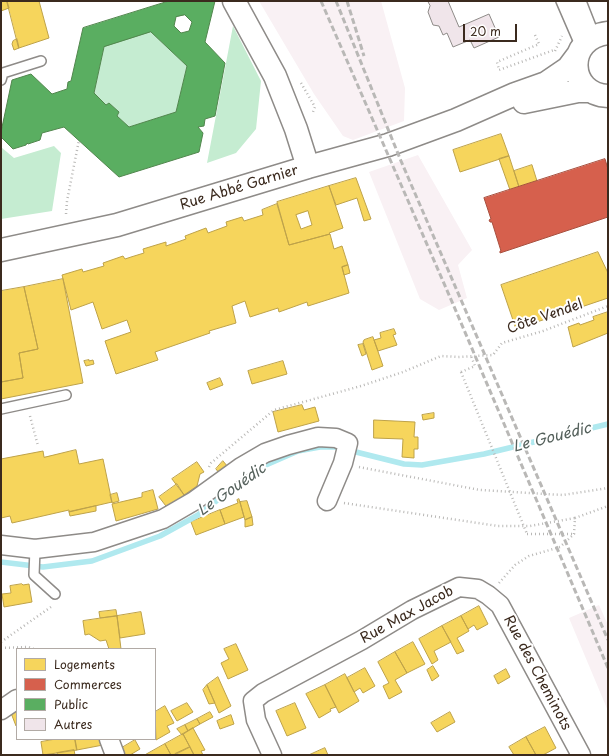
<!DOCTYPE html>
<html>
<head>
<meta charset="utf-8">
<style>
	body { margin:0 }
	#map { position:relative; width:609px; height:756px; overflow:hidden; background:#fff; font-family:"Playpen Sans",sans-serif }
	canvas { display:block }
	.frame { position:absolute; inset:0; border:2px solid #3b2a1e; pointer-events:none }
	.legend { position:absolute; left:16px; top:648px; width:140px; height:92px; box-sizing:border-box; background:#fff; border:1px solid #b1aaa5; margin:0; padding:5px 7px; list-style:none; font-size:12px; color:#3b2a1e }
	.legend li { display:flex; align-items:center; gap:8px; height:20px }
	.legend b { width:20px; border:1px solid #b1aaa5 }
	.scale { position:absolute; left:463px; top:24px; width:54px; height:18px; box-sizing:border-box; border:2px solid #3b2a1e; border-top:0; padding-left:5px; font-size:12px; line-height:14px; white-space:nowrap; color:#3b2a1e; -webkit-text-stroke:3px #fff; paint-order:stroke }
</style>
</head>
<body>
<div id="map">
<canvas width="609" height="756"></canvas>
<div class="frame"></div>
<ul class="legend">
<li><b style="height:11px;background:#f6d55c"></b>Logements</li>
<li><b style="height:11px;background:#d6604d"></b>Commerces</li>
<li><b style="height:11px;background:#5aae61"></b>Public</li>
<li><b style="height:11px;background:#f0e5ea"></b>Autres</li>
</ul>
<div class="scale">20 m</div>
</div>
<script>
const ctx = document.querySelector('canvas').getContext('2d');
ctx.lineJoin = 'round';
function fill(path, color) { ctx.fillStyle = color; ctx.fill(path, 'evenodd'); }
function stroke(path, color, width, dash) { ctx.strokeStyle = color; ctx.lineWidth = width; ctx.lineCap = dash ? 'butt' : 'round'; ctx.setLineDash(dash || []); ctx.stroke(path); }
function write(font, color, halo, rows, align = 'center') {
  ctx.font = font + ' "Playpen Sans",sans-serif'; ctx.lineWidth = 4; ctx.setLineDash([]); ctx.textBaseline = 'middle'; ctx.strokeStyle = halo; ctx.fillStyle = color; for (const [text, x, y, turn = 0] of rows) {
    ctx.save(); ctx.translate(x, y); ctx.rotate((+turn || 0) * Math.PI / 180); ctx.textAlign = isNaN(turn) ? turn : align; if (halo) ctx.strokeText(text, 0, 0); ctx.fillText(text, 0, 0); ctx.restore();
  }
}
fill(new Path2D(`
	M259,1h122l24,87 -1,33 -51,19 -10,-4 -29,-42z
	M418,155l54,95 -14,15 9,33 -28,12 -19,-11 -51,-127z
	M599,605l9,20v86l-39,-93z`), '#f9f1f4');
fill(new Path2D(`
	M233,26l28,55 -5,48 -20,24 -29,10z
	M151,32l36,34 -11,46 -47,15 -12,-11 2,-4 -10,-9 -3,2 -12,-12 10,-46z
	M54,146l7,7 -9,58 -51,8v-72l13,11z`), '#c5ecd1');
const homes = new Path2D(`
	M1,1h6l2,7 -8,3z
	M7,1h32l10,37 -30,10z
	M17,39l2,9 -5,2 -2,-6 1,-3z
	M501,134l8,22 -49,16 -7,-22z
	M509,156l10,31 -9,3 -11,-31z
	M532,165l5,16 -18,6 -5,-16z
	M356,178l15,41 -7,2 -7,-23 -21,7 -7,-19z
	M329,186l14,42 -14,5 1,1 -41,11 -12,-43zM308,211l4,14 -11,4 -5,-14z
	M277,204l12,41 41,-11 4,15 8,-3 6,19 -6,2 7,26 -41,13 -1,-4 -28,10 -1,-4 -28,9 -5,-16 -13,5 4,17 -27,8 1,2 -55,19 3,8 -42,14 -11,-33 26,-9 -4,-12 -25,9 -9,-27 -22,8 -9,-35 20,-6 1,3 21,-6 -1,-3 20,-7 2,3 6,-2 13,-4 -1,-4 23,-7v4l20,-7 -1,-3 21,-8 2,5 19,-7 -1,-4 16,-5 2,4 19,-6 -1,-5z
	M598,252l10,21v25l-92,31 -15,-44z
	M348,265l2,8 -6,2 -2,-8z
	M63,279l20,104 -82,16v-17l22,-4 -4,-25 19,-4 -14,-62z
	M24,287l14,62 -19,4 4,25 -22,4v-91z
	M608,312v21l-35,14 -5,-20 11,-4 1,2 14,-5 -1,-3z
	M394,329l2,5 -3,1 4,10 -19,6 -4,-11 7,-2 -1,-5z
	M373,337l10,29 -11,4 -9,-28 1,-2z
	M363,344l3,10 -4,2 -4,-11z
	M89,360v1l4,-1 1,4 -8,2 -2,-5z
	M283,361l4,13 -35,10 -4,-13z
	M220,378l3,7 -13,5 -3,-7z
	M302,405l2,5 11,-3 4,14 -41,11 -5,-20z
	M434,413v5l-11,2 -1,-5z
	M374,420l41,2 -1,15h4v12h-4v9l-12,-1 1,-18 -29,-1z
	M76,450l3,14 24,-5 9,43 -43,10v-2l-57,13 -2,-7 -9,2v-59l42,-8 1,6z
	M223,461l5,6 -9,6 -3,-4z
	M197,462l7,10 -4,2 -3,12 -13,9 -12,-16z
	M177,484l9,14 -17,12 -10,-13z
	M153,490l5,19 -42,12 -4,-17 30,-7v-4z
	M117,493l2,8 -7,2 -2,-8z
	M239,499l5,18 -19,7 -5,-14 18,-7 -1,-3z
	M247,501l5,16 -7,3 -5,-18z
	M96,506v5l-26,5 -1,-4z
	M220,510l5,14 -29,11 -5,-13z
	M252,517l1,8 -8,2v-7z
	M22,584l1,1 6,-1 3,18 -28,5 -2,-13 9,-1 -1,-7z
	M479,606l9,18 -11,6 -3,-5 -6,4 -7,-13z
	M116,610l1,6 -17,2 -1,-6z
	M141,612l4,22 -25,4 -3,-22z
	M117,616l4,33h-12l-3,-9 -6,1 -11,-7 -4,1 -2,-14z
	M461,616l8,15 -12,7 7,13 -7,3 -15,-28z
	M442,626l9,16 -17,9 4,9 -6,4 -13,-25z
	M413,642l12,22 -18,9 -12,-21z
	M236,644l12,26 -20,9 -7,-16 8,-4 -5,-10z
	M395,652l12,21 -12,7 7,12 -13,7 -6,-13 6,-3 -11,-21z
	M433,666l6,10 -7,5 -5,-11z
	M365,668l10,18 -12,7 -3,-5 -6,4 -7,-14z
	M506,669l4,8 -12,7 -4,-8z
	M345,674l14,27 -20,12 -14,-28z
	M218,677l13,29 -12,7 -12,-28z
	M207,685l8,18 -6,1 -6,-14z
	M325,685l11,22 -6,2 1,2 -12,7 -13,-24z
	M187,703l6,9 -16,9 -6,-10z
	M295,703l11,25 -19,8 -11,-25z
	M165,706l9,17 -7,3 3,6 -14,8 -1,-28z
	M17,709v17h-1l-5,-13z
	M210,712l3,5 -13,7 -3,-5z
	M450,712l5,10 -18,10 -6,-9z
	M231,715l3,9 -14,5 -3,-8z
	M197,719l3,5 -12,7 -3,-6z
	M185,725l3,6 -6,4 -5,-6z
	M545,727l11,21 -13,7h-7l-10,-18z
	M193,728l12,22 -4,1 2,4h-9l-11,-21z
	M183,734l7,13 -16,8h-3l-6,-11z
	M526,737l10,18h-22l-5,-8z
	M56,739h19l2,11 -34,5 -2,-13z
	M75,739h27l1,6 -26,5z
	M135,740l5,9 -10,6h-7l-3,-6z
	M165,744l6,11h-26z
	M190,747l4,8h-19v-1z
	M325,748l3,7h-19z
	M74,750l1,5h-17l-1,-2z`);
fill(homes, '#f6d55c');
stroke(homes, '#bea249', 1);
const shops = new Path2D(`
	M605,159l3,10v48l-108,36v-2h1l-9,-29h-2l-1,-2 2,-1 -7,-21z`);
fill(shops, '#d6604d');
stroke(shops, '#a8503f', 1);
const public = new Path2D(`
	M169,1h46l-10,41 20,21 -10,53 -10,3 -1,7 -6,1 5,6 -4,19 -80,25 -55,-50 -22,6 -2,7 -12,4 -1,-1 -1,2 -13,4 -12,-12v-5l11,-52 19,-6 21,20 15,-5 1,-7 3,-1 12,-53zM185,15l7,7 -3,9 -8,2 -7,-7 2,-9zM151,32l36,34 -11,46 -47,15 -12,-11 2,-4 -10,-9 -3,2 -12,-12 10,-46z`);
fill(public, '#5aae61');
stroke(public, '#51864d', 1);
stroke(new Path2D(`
	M1,562l42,5 49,-6 68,-25 38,-21 61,-47 39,-17 22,-4h16l68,17 18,1 62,-11 124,-30`), '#b0e9ef', 5.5);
const building = new Path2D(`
	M428,1h20l11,26 30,-13 10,23 -25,11 -4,-8 -17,7 -6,-14 -4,2 -4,-9 -6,-1 -5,-13 2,-6z`);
fill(building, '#f0e5ea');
stroke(building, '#8e8b88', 1);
const lane = new Path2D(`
	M561,1l16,37 5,3
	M1,80l2,-7 38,-12
	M1,409l65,-14
	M35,549l-1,26 21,19`);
const street = new Path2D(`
	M1,545l34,4 59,-7 69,-23 31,-18 47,-34 24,-14 23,-8 30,-8 18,1 12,5 -5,20 -16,38
	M1,710l16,-11
	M109,739l6,16
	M272,755l-16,-35 -3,-19 10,-8 99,-53 50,-30 47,-23 19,2 10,6 12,10 81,150`);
const secondary = new Path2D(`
	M234,1l41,75 21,53 12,38
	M574,1l15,38
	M608,33c-44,5 -40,62 0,63
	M524,102l54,-11h12
	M1,250l116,-25 191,-58 80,-22 68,-25 59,-26 31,-11 22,-15 9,-12`);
stroke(lane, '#8e8b88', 12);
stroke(street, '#8e8b88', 21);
stroke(secondary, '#8e8b88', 25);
stroke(new Path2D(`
	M535,35l4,9 -42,18 2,8 55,-20
	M555,51l7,-15
	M301,83l14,24 -2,5
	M66,214l1,-13 12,-61
	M461,372l14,-6 -4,-10
	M30,416l8,30
	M209,467l2,-4 63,-53 87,-24 42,-14 38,-16 17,1 35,-2 9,-12 41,-12 65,-25
	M359,467l121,23 83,5 45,-7
	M344,503l154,23h32l45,-8
	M527,534h47
	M499,583l16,-18 14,-9 31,-9 14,-13 1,-16 33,-12
	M1,642l37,-26 13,-9
	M1,648l27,-1 6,2`), '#b9b8b6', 2.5, [1, 3]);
stroke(lane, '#fff', 9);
stroke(street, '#fff', 18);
stroke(secondary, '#fff', 22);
stroke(new Path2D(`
	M321,1l132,303 155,364
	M336,1l65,160 207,479
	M347,1l17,55`), '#b9b8b6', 3, [6, 3]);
stroke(new Path2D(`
	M461,372l66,162`), '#b9b8b6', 2.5, [1, 3]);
write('14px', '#3b2a1e', '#fff', [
	["Rue Abbé Garnier",239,188,-17],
	["Côte Vendel",545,317,-19],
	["Rue Max Jacob",407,615,-29],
	["Rue des Cheminots",537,673,62]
]);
write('italic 15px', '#54605b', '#fff', [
	["Le Gouédic",552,438,-14],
	["Le Gouédic",232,490,-35]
]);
</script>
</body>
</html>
